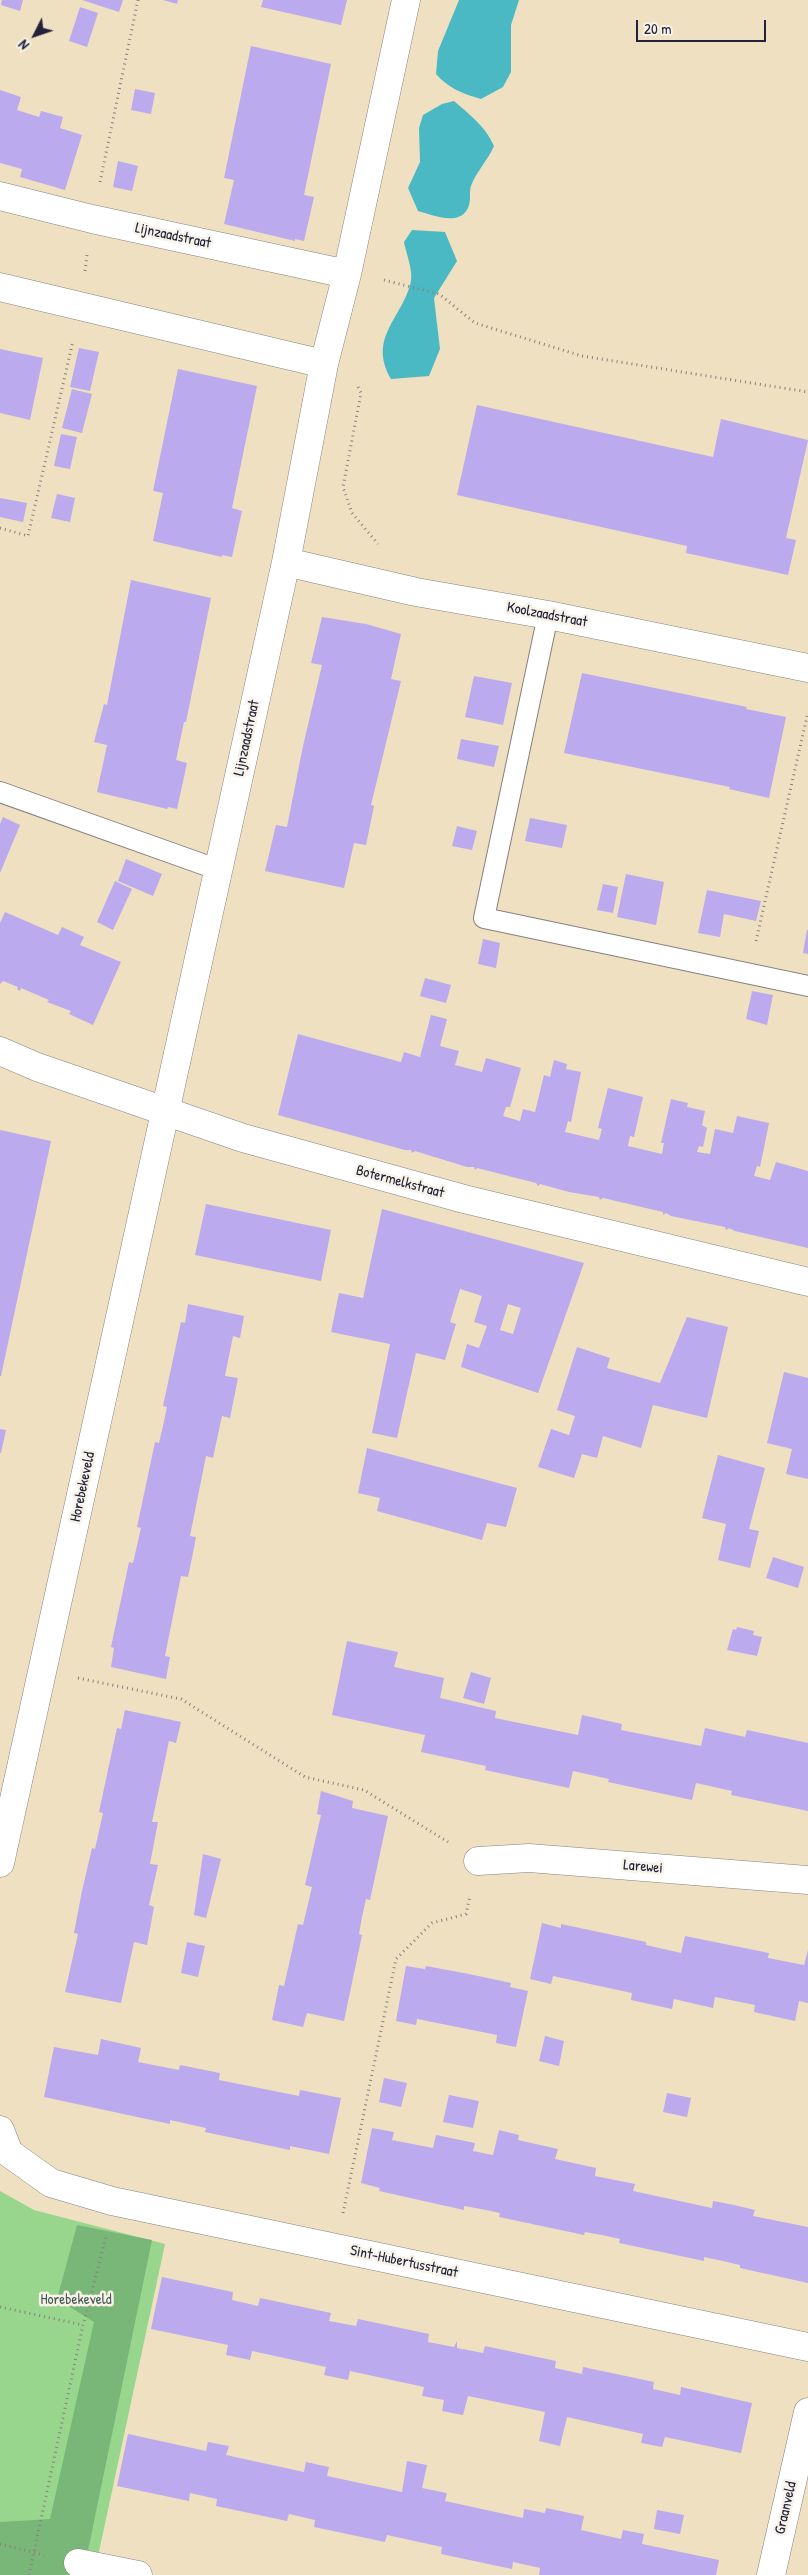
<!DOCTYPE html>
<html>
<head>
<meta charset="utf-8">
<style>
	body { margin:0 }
	#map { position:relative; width:808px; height:2575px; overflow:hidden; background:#efe0c1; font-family:"Patrick Hand",sans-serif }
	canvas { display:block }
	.north { position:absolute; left:10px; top:10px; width:50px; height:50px; -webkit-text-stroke:4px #f7f3e8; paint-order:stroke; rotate:229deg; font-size:14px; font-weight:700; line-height:20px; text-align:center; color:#22223b }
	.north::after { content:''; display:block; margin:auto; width:18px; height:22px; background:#22223b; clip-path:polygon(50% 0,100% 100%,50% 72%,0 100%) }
	.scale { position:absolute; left:636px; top:20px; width:130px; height:22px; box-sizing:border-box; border:2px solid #22223b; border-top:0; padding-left:6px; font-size:15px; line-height:18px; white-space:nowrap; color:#22223b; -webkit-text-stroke:4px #f7f3e8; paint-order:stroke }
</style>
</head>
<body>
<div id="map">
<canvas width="808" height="2575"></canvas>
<div class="north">N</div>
<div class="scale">20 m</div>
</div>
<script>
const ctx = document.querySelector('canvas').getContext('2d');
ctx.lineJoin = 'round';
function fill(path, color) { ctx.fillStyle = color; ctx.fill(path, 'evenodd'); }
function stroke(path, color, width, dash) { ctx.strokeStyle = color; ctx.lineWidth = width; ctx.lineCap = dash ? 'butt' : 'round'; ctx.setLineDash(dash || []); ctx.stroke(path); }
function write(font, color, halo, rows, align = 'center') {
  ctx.font = font + ' "Patrick Hand",sans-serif'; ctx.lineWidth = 5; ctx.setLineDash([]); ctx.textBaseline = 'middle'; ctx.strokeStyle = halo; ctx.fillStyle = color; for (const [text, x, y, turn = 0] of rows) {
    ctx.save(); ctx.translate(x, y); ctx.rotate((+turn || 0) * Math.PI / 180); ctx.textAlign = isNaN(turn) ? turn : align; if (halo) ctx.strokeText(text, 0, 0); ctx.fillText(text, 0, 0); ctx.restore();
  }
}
fill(new Path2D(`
	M0,2191l34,19 131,34 -71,331h-94z`), '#97d68c');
fill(new Path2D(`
	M77,2225l75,15 -69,335h-83v-53l50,-3 44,-197 -37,-23z`), '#79b778');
fill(new Path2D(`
	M459,0h60l-8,25v47l-8,15 -22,12c-18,-5 -33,-11 -45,-25l2,-23z
	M454,101c15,13 32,26 40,45 -6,14 -18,26 -23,40 -2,6 0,13 -2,19 -7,23 -36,10 -51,6l-10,-23 12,-26 -1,-34 4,-13 19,-11z
	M412,230l33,2 12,29 -23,37 6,51 -11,27 -38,3c-24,-42 12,-61 20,-98 2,-11 -5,-28 -7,-39z`), '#4bb9c4');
fill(new Path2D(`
	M2,0h21l-3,11 -19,-6z
	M82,0h41l-4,12z
	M163,0h15l-1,4z
	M263,0h84l-6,25 -80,-18z
	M80,7l18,6 -11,34 -18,-6z
	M251,46l80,18 -27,131 10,2 -10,44 -9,-2v2l-71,-17 10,-44 -10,-2z
	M135,89l20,4 -4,21 -20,-4z
	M0,90l21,7 -4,13 22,7 2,-6 22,6 -3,11 22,7 -17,55 -45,-13 2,-8 -22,-6z
	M118,161l20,5 -6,25 -19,-4z
	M79,348l20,4 -9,39 -20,-4z
	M0,349l43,9 -13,62 -30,-7z
	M178,369l79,17 -25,122 10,3 -10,46 -10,-2v2l-69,-16 10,-48 -10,-2z
	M72,389l20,5 -10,39 -20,-5z
	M477,405l236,52 8,-38 87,21 -22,98 10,2 -8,35 -102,-22 1,-7 -230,-51z
	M61,434l16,3 -7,32 -16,-3z
	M57,494l18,4 -5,24 -19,-4z
	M0,498l27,5 -4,19 -23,-5z
	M131,580l80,18 -25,124h-2l-8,38 11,3 -10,46 -9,-2 -1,2 -70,-17 10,-47 -13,-3 10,-38 3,1z
	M322,617l44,7 35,10 -10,45 10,2 -30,124 3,1 -8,39 -12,-2 -10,45 -79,-17 11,-46 11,2 16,-81 19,-81 -11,-2z
	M582,673l165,34 -1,2 40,8 -17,81 -40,-9 1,-2 -166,-34z
	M474,676l38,7 -9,42 -38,-8z
	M461,739l38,7 -5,21 -37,-8z
	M3,817l17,8 -20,48v-49z
	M530,818l37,7 -5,23 -37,-7z
	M457,826l20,5 -5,19 -20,-4z
	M126,859l36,15 -9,22 -35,-15z
	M626,874l38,8 -8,43 -39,-8z
	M115,881l17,8 -19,41 -16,-8z
	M603,884l15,3 -5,26 -16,-3z
	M707,890l54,11 -5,20 -32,-7 -4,23 -22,-4z
	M5,912l53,23 4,-8 22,10 -4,8 41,17 -28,63 -24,-11 2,-3 -24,-9 2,-2 -28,-12 -1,3 -3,-2 1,-2 -15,-6 -3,3v-61z
	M807,930h1v24l-5,-1z
	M483,939l17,4 -4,25 -18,-4z
	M425,978l26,7 -5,18 -26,-7z
	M752,991l21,4 -6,30 -21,-6z
	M431,1015l16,4 -7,27 19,5 -4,14 27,7 4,-14 35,10 -11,39h-4l-3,9 17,5 3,-12 12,3 9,-37 6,2 4,-17 13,4 -1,5 15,3 -10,50 -3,-1 -3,11 34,8 3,-11 -4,-1 10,-40 35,9 -9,40 -4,-1 -2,10 34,8 2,-11h-3l10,-44 17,4 -1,4 18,4 -3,14 5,3 -4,19 -4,-1 -2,6 13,2 5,-25 18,4 4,-17 32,7 -9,44 -3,-1 -3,10 16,4 6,-18 32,9v77l-73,-17 -6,-3 -3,2 -1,-3 -54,-11 -5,-3 -3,2v-3l-60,-14 -3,2 -1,-3 -30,-5 -29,-8 -2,2 -2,-3 -59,-15 -2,2 -1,-3h-7l-52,-16 -3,2 -1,-3h-6l-127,-35 20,-81 103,28 3,-10 16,5z
	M0,1130l51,11 -50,235h-1z
	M206,1204l125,26 -10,51 -126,-26z
	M382,1209l202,54 -46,130 -77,-26 6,-23 12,4 8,-22 -13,-4 8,-26 -22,-7 -10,33 6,2 -11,36 -29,-7 -19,85 -25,-5 18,-89 -59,-12 8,-39 24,5zM508,1304l13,4 -8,26 -13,-4z
	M188,1304l56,12 -4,22 -7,-2 -8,40 13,2 -8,40 -8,-2 -9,42 -7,-2 -16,80 6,1 -4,21 -4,19 -7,-1 -16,80 5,1 -4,22 -55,-12 3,-19 -3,-1 18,-85 4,1 8,-35 -4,-1 18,-85 4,1 4,-17 4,-19 -4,-1 18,-84 4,1z
	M687,1317l41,10 -21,91 -54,-13 -12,43 -38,-12 -6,22 -15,-4 -8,24 -36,-11 13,-38 18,6 6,-19 -18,-6 20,-63 33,11 -3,10 53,15z
	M784,1372l24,6v101l-22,-5 6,-25 -25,-6z
	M0,1429l6,1 -5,23h-1z
	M367,1448l150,40 -11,39 -19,-4 -5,17 -105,-29 3,-13 -22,-5z
	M718,1455l47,13 -16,61 10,2 -9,37 -32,-8 8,-36 -24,-6z
	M773,1557l31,10 -6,21 -32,-10z
	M737,1627l17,4 -1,4 9,2 -5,19 -30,-6 6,-21 3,1z
	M347,1641l51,11 -4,15 50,11 -4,20 56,13 -1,7 83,17 4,-20 40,9 -1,6 80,16 4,-18 40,9 2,-7 61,13v68l-77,-16 1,-4 -36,-8 -4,17 -84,-18 1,-3 -36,-8 -4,17 -84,-18 1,-4 -65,-14 4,-17 -93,-20z
	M471,1672l20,6 -7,26 -21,-6z
	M125,1710l56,12 -5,21 -7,-2 -17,81h6l-8,42 8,1 -9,40 5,2 -7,38 -13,-3 -13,61 -56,-11 13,-58 -4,-1 8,-42 10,-43 3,1 8,-36 -4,-1 18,-84 4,1z
	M321,1791l32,10 -1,7 36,8 -18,84 -4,-1 -4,18 -3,17 3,1 -18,86 -37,-8 -4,14 -31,-7 7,-35 5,1 14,-62 5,1 9,-38 -7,-2 16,-70 -4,-1z
	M203,1854l18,5 -15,59 -12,-3z
	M542,1923l19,5v-4l85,18v3l35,8 4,-17 84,17 -1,5 36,7 4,-15v53l-9,-2 -4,20 -41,-9 1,-7 -40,-8 -2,11 -39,-9 -2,10 -41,-9 1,-7 -79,-17 -2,8 -21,-5z
	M187,1942l18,4 -7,31 -17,-4z
	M406,1966l19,3 1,-3 43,8 42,9 -1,4 18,4 -12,56 -20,-4 1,-8 -80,-16 -1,6 -20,-4z
	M545,2036l19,5 -5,25 -20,-5z
	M101,2039l40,9 -3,14 41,8 1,-5 40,8 -1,7 80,16 1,-6 41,8 -12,56 -39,-8v4l-85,-18 1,-4 -36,-8v4l-126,-27 10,-50 44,8z
	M384,2078l23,5 -6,24 -22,-5z
	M667,2093l24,5 -4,19 -24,-5z
	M449,2095l30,6 -6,27 -30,-6z
	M372,2128l22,4 -2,8 41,8 3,-13 39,8 -2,8 20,4 6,-25 20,5 -1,5 40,9 -3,10 41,9 -1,8 40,8 -2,7 79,17 1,-7 21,4 21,5 -2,6 55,11v56l-68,-15v-3l-17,-4 -19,-4v4l-85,-18 1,-4 -18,-4 -17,-3 -1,3 -85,-18 1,-4 -19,-4 -17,-3v4l-85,-19 1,-3 -19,-5z
	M162,2277l71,15 -1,8 26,6 2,-8 71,15 -2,8 27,5 2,-7 71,15 -1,8 26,5 3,-6v7l26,5 2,-7 71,15 -1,7 27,6 1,-7 71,15 -1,7 27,6 1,-8 71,16 -11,50 -76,-16 -3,10 -21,-4 2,-9 -76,-17 -7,29 -21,-5 6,-29 -77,-16 -5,19 -21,-4 2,-11 -22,-4 2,-9 -74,-16 -2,9 -24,-5 2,-8 -74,-16 -2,9 -24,-5 2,-10 -77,-16z
	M128,2434l78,17 2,-9 21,4 -3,9 78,17 2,-10 23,5 -2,9 75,16 5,-31 20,4 -5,23 25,5 -2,8 78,17 1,-9 21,4 1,-5 38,8 -3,14 40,9 2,-9 21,4 -2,10 77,16 -3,15h-177l1,-7 -27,-6 -1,7 -71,-15 1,-7 -55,-12 -2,7 -71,-15 1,-7 -26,-6 -2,7 -71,-15 1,-7 -27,-6 -1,8 -72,-15z
	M657,2510l27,5 -4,19 -26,-5z`), '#bbaaed');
const service = new Path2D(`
	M548,615l-64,303 324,68
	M0,792l219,78`);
const minor = new Path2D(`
	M0,196l92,23 255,55
	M0,287l324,77
	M286,562l130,30 132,23 260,53
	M0,1051l37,16 206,71 221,61 344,83
	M478,1861l51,-3 279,22
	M0,1863l286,-1301 38,-198 23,-90 59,-274
	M0,2130l9,23 42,30 61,18 696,146
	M78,2563l60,12
	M771,2575l37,-163`);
stroke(service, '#88817e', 22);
stroke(minor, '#88817e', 29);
stroke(new Path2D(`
	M100,182l38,-182
	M85,271l2,-16
	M384,280l55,14 36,29 107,33 226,36
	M358,387l3,6 -18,94 9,26 26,31
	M0,528l28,8 45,-195
	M756,941l52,-229
	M78,1678l103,21 124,78 59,13 84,52
	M343,2213l53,-254 36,-36 34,-9 4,-18
	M0,2307l83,18
	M0,2544l44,11
	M29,2575l54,-250 23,-88`), '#88817e', 3, [1, 4]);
stroke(service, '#fff', 20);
stroke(minor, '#fff', 28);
write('15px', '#22223b', '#f7f3e8', [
	["Lijnzaadstraat",173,236,12],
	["Koolzaadstraat",547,615,11],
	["Lijnzaadstraat",247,738,-78],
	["Botermelkstraat",400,1182,15],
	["Horebekeveld",83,1487,-78],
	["Larewei",643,1867,5],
	["Sint-Hubertusstraat",404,2262,12],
	["Graanveld",786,2508,-77]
]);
write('15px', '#455853', '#f7f3e8', [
	["Horebekeveld",76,2300]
]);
</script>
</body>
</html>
